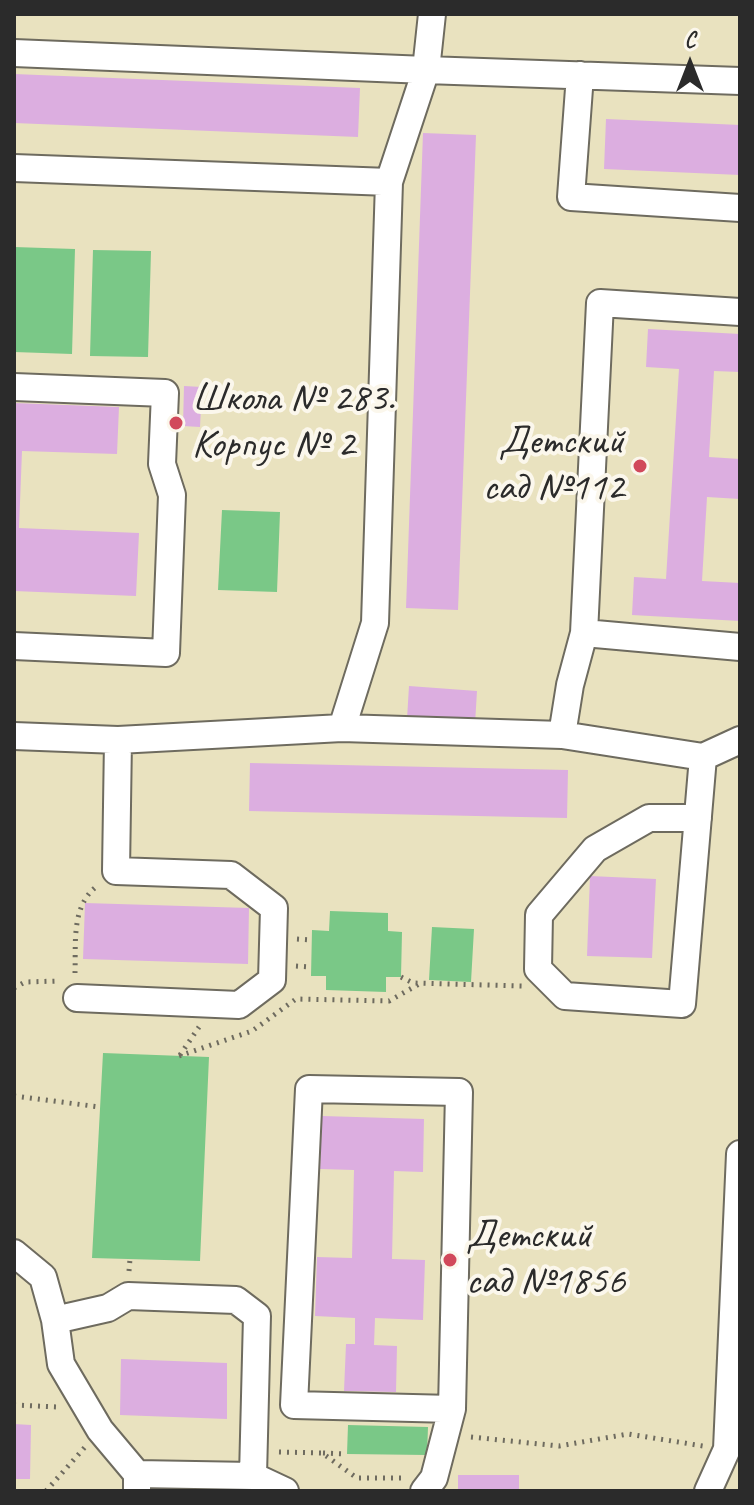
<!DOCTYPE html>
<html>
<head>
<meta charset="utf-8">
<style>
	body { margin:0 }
	#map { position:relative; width:754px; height:1505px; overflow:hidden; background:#e9e2bf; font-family:Caveat,sans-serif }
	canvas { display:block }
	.frame { position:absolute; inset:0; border:16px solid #2b2b2b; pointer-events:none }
	.north { position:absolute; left:650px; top:24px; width:80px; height:80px; -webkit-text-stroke:6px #fbf7ec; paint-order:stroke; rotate:0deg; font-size:22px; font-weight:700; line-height:32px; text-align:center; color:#2b2b2b }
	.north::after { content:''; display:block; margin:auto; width:28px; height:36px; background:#2b2b2b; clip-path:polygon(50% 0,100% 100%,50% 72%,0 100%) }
</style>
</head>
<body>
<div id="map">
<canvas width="754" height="1505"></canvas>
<div class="frame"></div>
<div class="north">С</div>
</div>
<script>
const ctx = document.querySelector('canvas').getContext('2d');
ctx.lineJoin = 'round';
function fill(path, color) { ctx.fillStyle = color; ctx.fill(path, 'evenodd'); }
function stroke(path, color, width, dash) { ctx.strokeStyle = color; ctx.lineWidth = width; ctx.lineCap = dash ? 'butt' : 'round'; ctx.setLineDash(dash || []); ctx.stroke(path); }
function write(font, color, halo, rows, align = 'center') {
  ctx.font = font + ' Caveat,sans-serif'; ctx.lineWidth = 8; ctx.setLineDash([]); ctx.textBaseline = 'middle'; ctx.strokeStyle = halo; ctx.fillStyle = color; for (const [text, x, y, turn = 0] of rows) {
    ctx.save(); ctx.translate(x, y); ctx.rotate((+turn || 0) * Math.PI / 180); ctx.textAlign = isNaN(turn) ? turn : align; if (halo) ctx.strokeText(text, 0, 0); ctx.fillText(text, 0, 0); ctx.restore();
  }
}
fill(new Path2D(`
	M14,247l61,2 -3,105 -58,-2z
	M93,250l58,1 -3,106 -58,-1z
	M222,510l58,2 -3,80 -59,-2z
	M330,911l58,2v18l14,1 -1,45h-15v15l-60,-2v-14h-15l1,-46 17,1z
	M432,927l42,2 -3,53 -42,-2z
	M103,1053l106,4 -9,204 -108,-3z
	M348,1425l80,2 -1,28 -80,-1z`), '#7ac887');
fill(new Path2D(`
	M14,74l346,14 -2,49 -344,-14z
	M606,119l134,6v50l-136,-6z
	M423,133l53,2 -18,475 -52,-2z
	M648,329l92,5v38l-26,-1 -5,86 31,2v40l-33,-2 -5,84 38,2v38l-108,-6 2,-38 32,2 13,-210 -33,-2z
	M184,386l18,1 -2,40 -17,-1z
	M14,403l105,4 -2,47 -95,-3 -3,77 120,5 -3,63 -122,-5z
	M409,686l68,5 -2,33 -68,-5z
	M250,763l318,7 -1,48 -318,-7z
	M590,876l66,3 -4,79 -65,-2z
	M85,903l164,5 -1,56 -165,-5z
	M322,1116l102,3 -1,53 -29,-1 -2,88 33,1 -2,60 -48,-2 -1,27 23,1 -1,46 -52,-1 2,-47h9v-26l-40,-2 2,-59 35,1 2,-88 -34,-1z
	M121,1359l106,4v56l-107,-4z
	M14,1424l17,1 -1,54h-16z
	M458,1475h61v16h-61z`), '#dcaee0');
const minor = new Path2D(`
	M14,53l412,17 314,11
	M580,75l-9,122 169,11
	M14,168l375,14
	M14,387l151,6 -3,71 10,31 -6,158 -152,-7
	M584,633l156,14
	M342,728l33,-105 14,-441 37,-112 6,-56
	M562,735l8,-50 14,-52 16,-330 140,9
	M14,736l104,4 224,-12 220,7 141,22 37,-17
	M698,818h-49l-54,31 -56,66 -1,54 27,27 117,8 21,-247
	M77,998l162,7 33,-25 2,-72 -43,-33 -115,-4 2,-131
	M309,1089l150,3 -7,317 -158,-4z
	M14,1253l29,24 12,43 6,44 39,66 37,44
	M55,1320l53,-12 20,-12 108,4 21,16 -4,160
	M137,1490v-16l116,2 32,15
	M424,1491l10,-13 18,-69
	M708,1491l19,-42 13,-295`);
stroke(minor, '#6e6b5f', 30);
stroke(new Path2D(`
	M297,939l15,1
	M296,966l15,1
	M75,973c1,-30 -4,-67 22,-87
	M401,977l12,6 109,3
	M14,988l11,-6 34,-1
	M180,1055l19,-28
	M179,1056l73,-25 44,-32 93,2 32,-18
	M14,1096l86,11
	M129,1271l1,-12
	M14,1405l43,2
	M471,1437l88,9 69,-12 75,12
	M279,1452l43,1 35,25h48
	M323,1453l24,1
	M46,1491l39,-44`), '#6e6b5f', 5, [2, 6]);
stroke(minor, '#fff', 26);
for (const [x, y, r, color] of [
	[176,423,8,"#d1495b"],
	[640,466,8,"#d1495b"],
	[450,1260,8,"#d1495b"]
]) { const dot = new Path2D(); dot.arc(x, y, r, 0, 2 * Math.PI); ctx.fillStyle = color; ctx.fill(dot); stroke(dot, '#fbf7ec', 3); }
write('40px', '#2b2b2b', '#fbf7ec', [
	["Школа № 283.",192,400],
	["Корпус № 2",192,446],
	["Детский",624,443,"right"],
	["сад №112",624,489,"right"],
	["Детский",466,1237],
	["сад №1856",466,1283]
], 'left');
</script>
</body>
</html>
